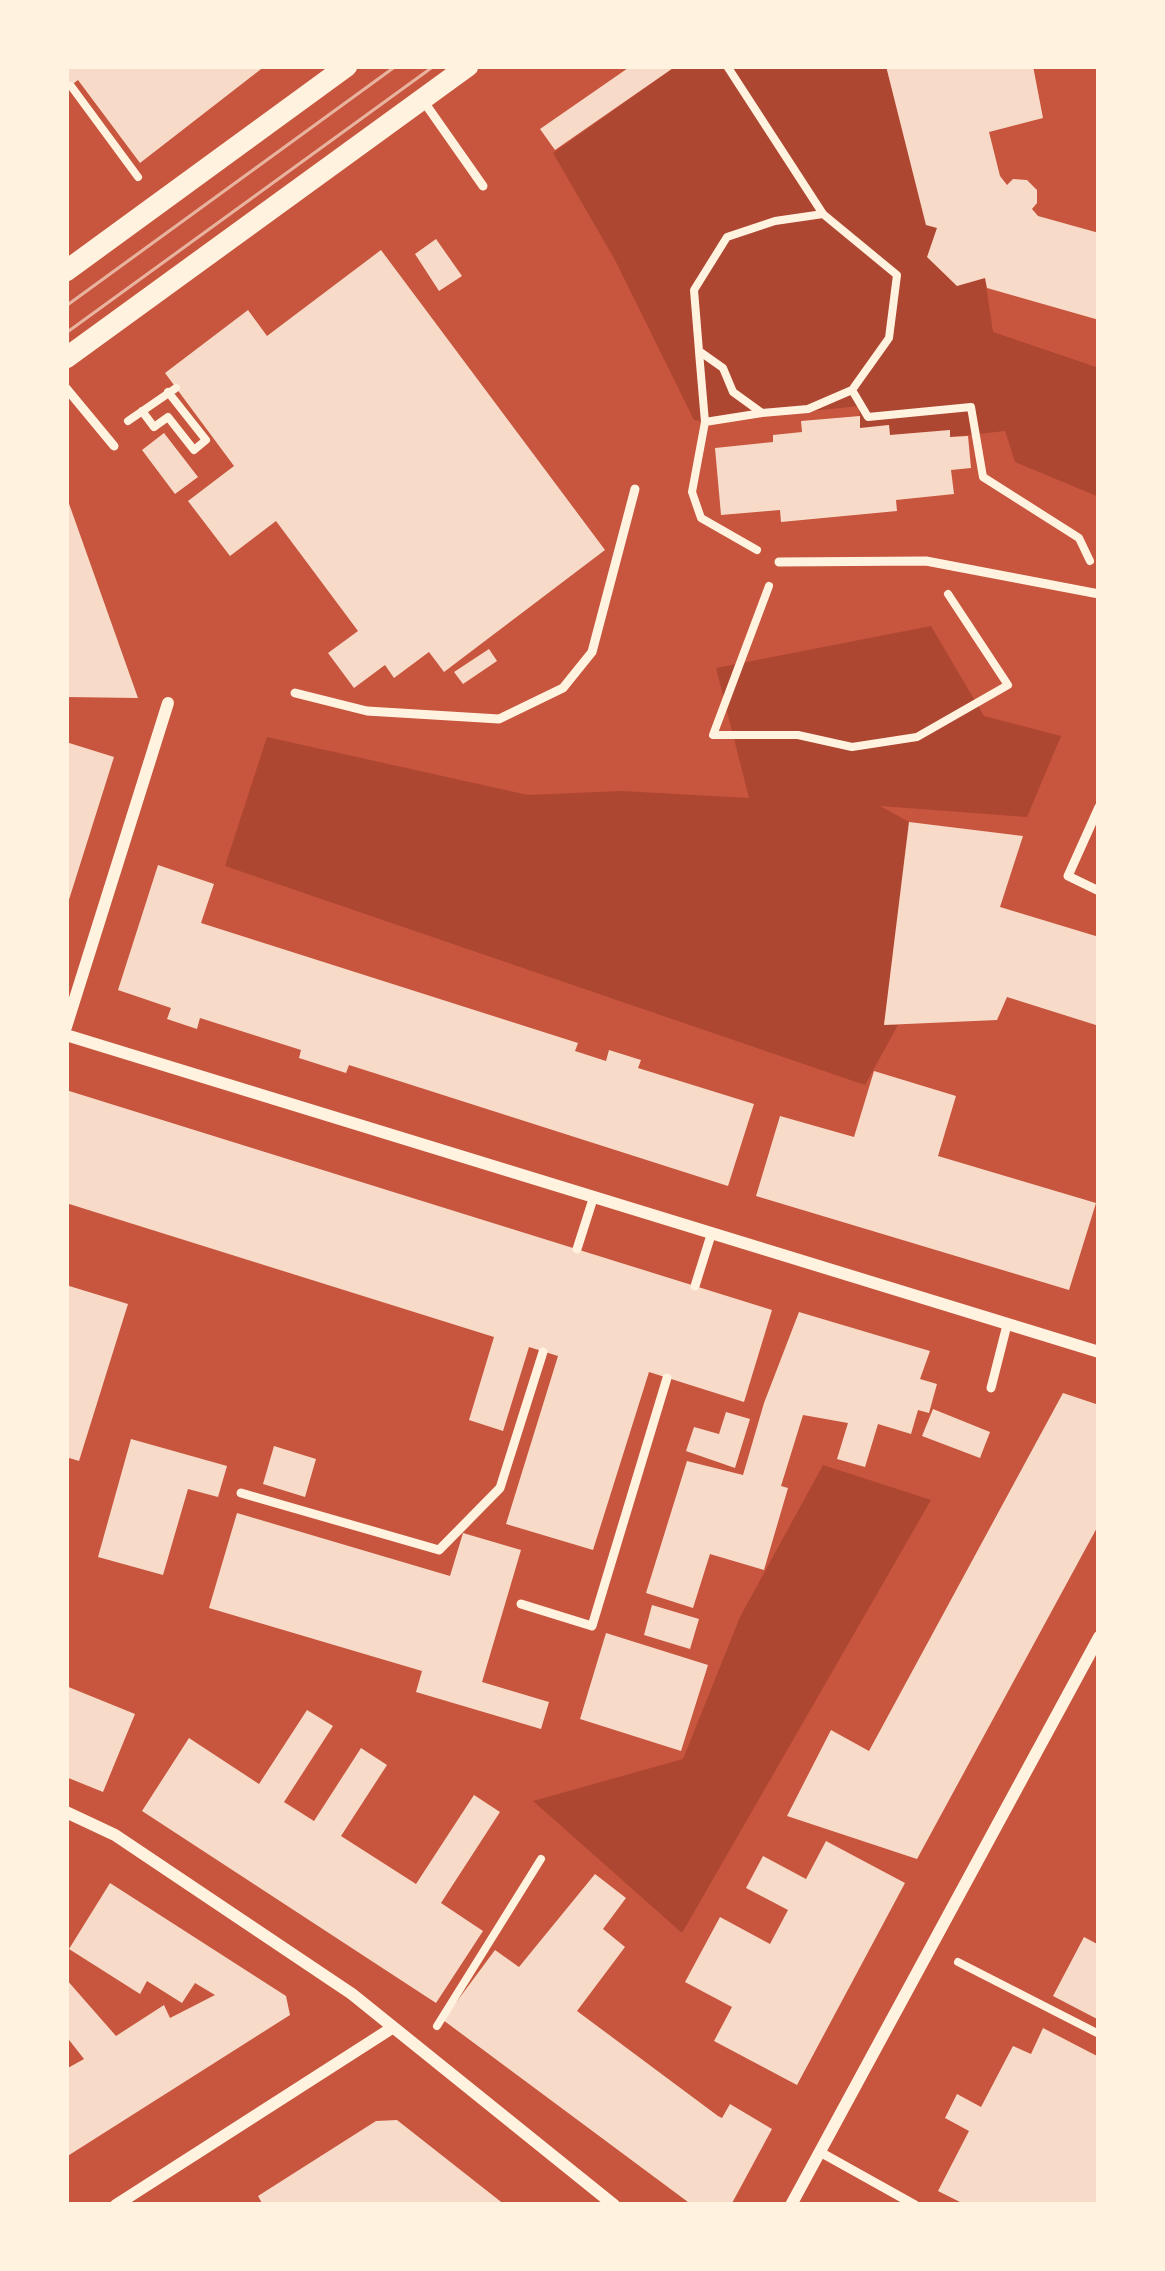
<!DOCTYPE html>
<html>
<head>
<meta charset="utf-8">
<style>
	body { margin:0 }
	#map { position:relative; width:1165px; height:2271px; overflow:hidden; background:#c8553d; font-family:"IBM Plex Serif",serif }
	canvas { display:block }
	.frame { position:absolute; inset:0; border:69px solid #fff3e0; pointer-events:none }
</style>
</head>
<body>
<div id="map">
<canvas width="1165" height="2271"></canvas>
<div class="frame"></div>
</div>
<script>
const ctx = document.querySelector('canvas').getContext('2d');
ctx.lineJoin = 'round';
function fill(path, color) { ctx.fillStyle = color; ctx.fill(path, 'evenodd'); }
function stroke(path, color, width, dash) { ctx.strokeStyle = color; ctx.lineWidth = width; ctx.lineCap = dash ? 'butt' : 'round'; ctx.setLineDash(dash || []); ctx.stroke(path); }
fill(new Path2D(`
	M676,66h210l40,159 11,3 -9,29 29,29 28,-8 8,54 106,36v129l-84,-35 -10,-31 -55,6 -1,-7 -59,5 -2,-10 -28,3 -1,-22 -154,16 -11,-2 -79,-160 -62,-107z
	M931,626l53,90 77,20 -34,81 -147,-11 29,16 -25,202 14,1 -33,60 -640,-219 42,-129 261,58 94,-4 127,7 -33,-130z
	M823,1465l108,35 -249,433 -149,-132 150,-42 57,-142z`), '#ae4732');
fill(new Path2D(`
	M66,66h199l-125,97 -62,-83 -12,9z
	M631,66h45l-121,84 -15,-21z
	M886,66h147l10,52 -54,14 11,44 7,9 6,-6 14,1 10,10v13l-5,6 6,7 61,17v87l-112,-32 -2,-10 -28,8 -30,-29 10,-29 -11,-3z
	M436,239l26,37 -23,15 -24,-37z
	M381,250l224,300 -161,122 -15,-20 -35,26 -9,-13 -31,23 -26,-35 30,-22 -82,-110 -46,35 -42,-55 46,-35 -69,-93 83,-63 19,26z
	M860,416v12l29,-3 1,10 60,-5v7l18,-1 3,32 -20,2 3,24 -58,6 1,11 -116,11 -1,-12 -59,5 -6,-67 58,-6v-7l29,-3 -1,-11z
	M164,433l34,44 -23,17 -33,-44z
	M66,499l1,-1 71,200 -72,-1z
	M489,649l8,12 -34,23 -9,-12z
	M66,742l48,15 -47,149 -1,-1z
	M909,822l114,14 -23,71 99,30v89l-92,-29 -10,23 -113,5z
	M158,865l56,19 -13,39 377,120 -3,8 31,10 3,-11 32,10 -3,8 116,36 -26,82 -379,-121 -3,8 -47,-15 2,-8 -101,-32 -3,11 -30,-10 4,-11 -53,-18z
	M874,1071l82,25 -18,60 158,47 -27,87 -313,-94 24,-80 74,21z
	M66,1090l706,220 -28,92 -95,-30 -56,178 -87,-26 52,-168 -29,-9 -26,84 -34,-11 25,-83 -428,-134z
	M66,1285l62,19 -49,157 -13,-4z
	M799,1312l131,39 -10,28 17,5 -8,29 -11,-3 -7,24 -33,-10 -13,43 -28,-8 11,-36 -45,-8 -22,71 7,2 -24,82 -54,-16 -17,54 -47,-15 41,-132 56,14 21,-72z
	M1063,1393l36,12v119l-182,335 -130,-43 44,-86 38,21z
	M933,1409l57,23 -10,26 -58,-22z
	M726,1412l24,7 -15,49 -49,-17 8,-24 25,7z
	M131,1439l96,27 -9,31 -30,-8 -25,86 -65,-18z
	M274,1446l42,13 -11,38 -42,-13z
	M237,1513l213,63 13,-43 58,17 -39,132 67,20 -8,27 -125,-37 6,-21 -213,-63z
	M652,1605l47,14 -9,30 -46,-14z
	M606,1633l102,32 -27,86 -101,-32z
	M66,1686l69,28 -32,78 -37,-15z
	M307,1710l26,16 -49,76 30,19 47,-73 26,17 -46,71 75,48 58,-89 26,17 -59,91 42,28 -47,72 -294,-192 47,-73 70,46z
	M826,1841l79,42 -108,202 -83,-44 18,-34 -47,-25 35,-65 50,27 18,-34 -42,-22 17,-32 43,23z
	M595,1874l31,24 -23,31 22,18 -48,64 141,105 4,2 8,-14 42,25 -41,76h-39l-249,-185 52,-70 24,17z
	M110,1883l176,113 4,19 -224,142v-88l18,-10 -18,-23v-57l50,57 48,-31 6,13 45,-23 -20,-12 -13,20 -35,-22 -7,13 -71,-45z
	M1084,1937l15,8v75l-46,-24z
	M1043,2028l56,29v148h-133l-28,-14 31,-60 -24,-13 12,-24 24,13 32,-61 18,8z
	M397,2120l108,85h-242l-5,-9 118,-75z`), '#f7dbc8');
stroke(new Path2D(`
	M727,66l96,148 74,61 -8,63 -37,52 -44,19 -46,4 -29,-21 -10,-24 -24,-17 -5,-61 33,-53 48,-16 48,-7
	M71,86l67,91
	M699,352l6,70
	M852,390l16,27 103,-10 12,70 96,61 11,23
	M142,411l12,16 14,-10 26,33 12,-10 -38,-48
	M128,421l48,-33
	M757,550l-56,-32 -9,-26 13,-70 57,-9
	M769,586l-56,149h85l54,12 65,-10 91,-52 -60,-91
	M958,1962l141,72
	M437,2026l104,-167`), '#fff3e0', 8);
stroke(new Path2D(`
	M422,99l61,87
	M66,388l48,58
	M779,562l147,-1 173,33
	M295,693l72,18 132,8 64,-31 29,-36 43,-163
	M1099,807l-31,69 31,15
	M577,1249l16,-50
	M695,1286l16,-51
	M991,1388l16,-63
	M241,1493l198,57 61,-62 43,-136
	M521,1604l71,22 75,-248
	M820,2152l95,53`), '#fff3e0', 9);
stroke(new Path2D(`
	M66,1027l102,-324
	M66,1035l1033,317
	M66,1812l49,23 237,159 262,211
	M116,2205l276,-177
	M791,2205l308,-568`), '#fff3e0', 12);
stroke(new Path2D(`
	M66,271l281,-205
	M66,358l402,-292`), '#fff3e0', 21);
stroke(new Path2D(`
	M66,306l330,-240
	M66,333l368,-267`), '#e9b49f', 3);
</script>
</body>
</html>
